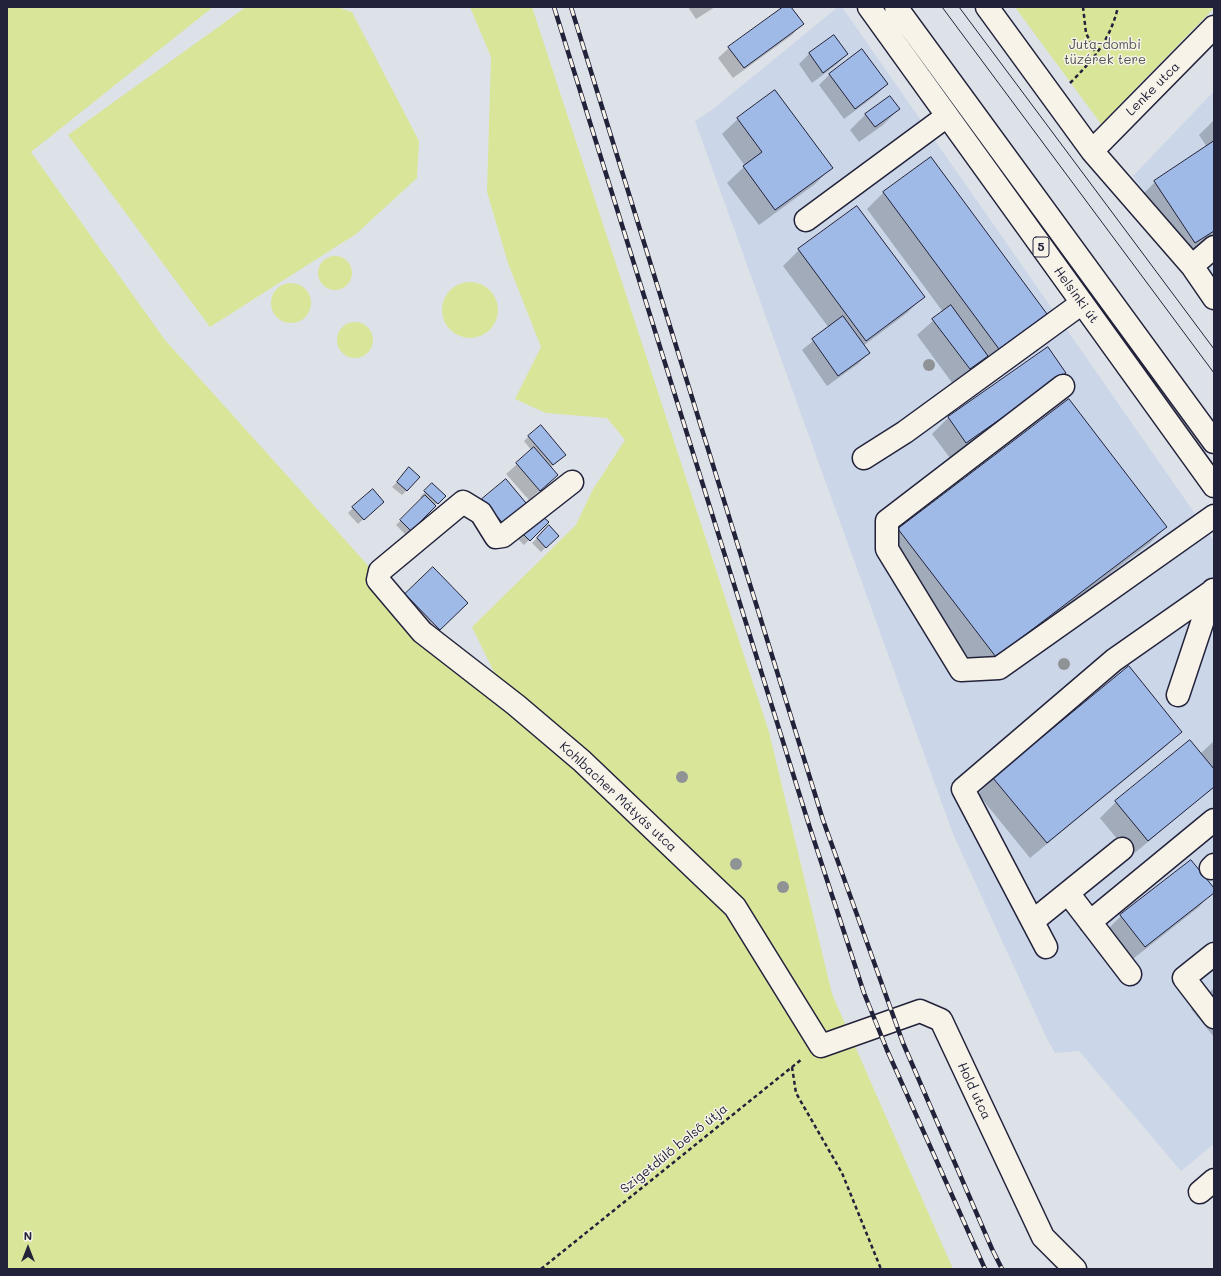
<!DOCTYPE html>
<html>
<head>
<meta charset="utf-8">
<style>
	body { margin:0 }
	#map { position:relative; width:1221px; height:1276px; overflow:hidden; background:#dde2e8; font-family:Mali,sans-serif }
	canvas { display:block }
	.frame { position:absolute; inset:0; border:8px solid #22223b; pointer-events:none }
	.north { position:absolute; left:8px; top:1228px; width:40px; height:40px; -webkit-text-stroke:3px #f7f3e8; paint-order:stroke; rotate:0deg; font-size:11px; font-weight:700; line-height:16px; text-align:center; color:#22223b }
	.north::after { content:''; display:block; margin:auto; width:14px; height:18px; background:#22223b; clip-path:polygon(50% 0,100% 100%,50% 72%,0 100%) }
</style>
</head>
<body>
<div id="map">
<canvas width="1221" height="1276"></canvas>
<div class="frame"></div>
<div class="north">N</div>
</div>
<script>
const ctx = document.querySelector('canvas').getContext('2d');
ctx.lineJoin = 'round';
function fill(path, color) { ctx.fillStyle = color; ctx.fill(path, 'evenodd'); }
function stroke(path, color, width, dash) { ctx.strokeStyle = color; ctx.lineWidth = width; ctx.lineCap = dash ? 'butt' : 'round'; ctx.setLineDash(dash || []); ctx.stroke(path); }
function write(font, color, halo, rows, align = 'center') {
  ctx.font = font + ' Mali,sans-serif'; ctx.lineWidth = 3; ctx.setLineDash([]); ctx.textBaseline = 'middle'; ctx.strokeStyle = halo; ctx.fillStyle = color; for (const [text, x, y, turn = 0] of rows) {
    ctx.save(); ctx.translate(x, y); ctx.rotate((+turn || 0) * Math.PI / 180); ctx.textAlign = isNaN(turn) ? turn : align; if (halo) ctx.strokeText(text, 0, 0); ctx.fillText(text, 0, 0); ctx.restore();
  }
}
fill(new Path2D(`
	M838,7h4l372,534v603l-33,27 -102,-120 -24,2 -8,-14 -94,-205 -258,-713 17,-11z
	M1214,91v208l-81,-123z`), '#cbd6e8');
fill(new Path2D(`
	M7,7h206l-182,145 134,188 244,271 87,65 -24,-49 104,-102 16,-34 33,-51 -18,-22 -61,-5 -31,-14 26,-52 -33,-84 -21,-71 4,-135 -21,-50h62l237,725 63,262 121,275h-946z
	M246,7h91l15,5 67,129 -2,37 -61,56 -146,93 -142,-192z
	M1015,7h199v1l-113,116z
	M318 273a17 17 0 1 1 34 0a17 17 0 1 1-34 0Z
	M442 310a28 28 0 1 1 56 0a28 28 0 1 1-56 0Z
	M271 303a20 20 0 1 1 40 0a20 20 0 1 1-40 0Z
	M337 340a18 18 0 1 1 36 0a18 18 0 1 1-36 0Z`), '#d9e598');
fill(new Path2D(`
	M688,7h27l-19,12z
	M784,7h6l12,17 -10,11 -59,43 -15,-20 11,-10z
	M834,36l13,18 -11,11 -24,18 -13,-19 10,-10z
	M862,51l25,33 -11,11 -32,24 -25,-34 10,-10z
	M899,109l-16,16 -24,17 -9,-12 16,-16z
	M738,119l93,49 -16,16 -56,41 -32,-42 18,-17 -23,-32z
	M1214,120v115l-35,24 -40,-61 16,-16 52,-35 -8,-12z
	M930,158l115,156 -15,16 -48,35 -2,-3 -27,22 -36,-49 26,-23 -76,-103 16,-16z
	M857,207l66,90 -16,16 -44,33 6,7 -11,11 -31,22 -25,-36 27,-22 -46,-62 16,-16z
	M1047,348l2,41 -99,69 -18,-24 16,-16z
	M1069,400l97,127 -16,16 -170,130 -98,-127 16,-16z
	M529,436l30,24 -9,8 7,7 -28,25 -23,-26 26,-23 -8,-10z
	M405,474l2,16 -5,5 -10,-8z
	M432,485l12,11 -38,39 -10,-10 26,-26 -2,-2z
	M483,499l46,9 -33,30 -24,-28z
	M377,507l-19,17 -10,-11 5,-5z
	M541,516l6,6 -23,23 -6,-6z
	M549,527l8,9 -16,16 -9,-9z
	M433,568l34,35 -38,37 -34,-35z
	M1181,731l-16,16 -135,111 -52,-64 16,-16z
	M1214,741v46l-83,69 -31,-38 16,-16 74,-60 10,12z
	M1214,890l-15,17 -70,55 -24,-30 16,-16z
	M1214,988v49l-23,-28z`), '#0003');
const building = new Path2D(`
	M783,7h8l13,17 -60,44 -16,-21z
	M834,35l14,19 -25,19 -14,-20z
	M862,49l26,35 -33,25 -26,-35z
	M775,90l58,78 -58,42 -32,-44 19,-14 -25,-34z
	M890,96l10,13 -25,18 -10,-13z
	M1214,141v90l-19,12 -41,-62z
	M931,157l116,157 -48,35 -116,-157z
	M857,206l68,91 -59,44 -68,-92z
	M951,305l37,51 -18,13 -38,-50z
	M843,316l27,37 -32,23 -26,-37z
	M1048,347l18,26 -100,70 -18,-26z
	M1069,399l98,128 -171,130 -98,-128z
	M541,425l25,30 -13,10 -25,-29z
	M534,447l24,28 -18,16 -24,-28z
	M409,467l11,10 -13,14 -10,-9z
	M506,479l25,30 -24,19 -25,-29z
	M432,483l14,13 -8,8 -14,-13z
	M373,489l11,13 -20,18 -12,-13z
	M425,495l11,11 -25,25 -11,-11z
	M541,515l8,7 -19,19 -8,-8z
	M549,525l10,11 -13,12 -9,-10z
	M433,567l35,36 -28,27 -35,-36z
	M1129,666l53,66 -135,111 -54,-65z
	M1190,740l24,29v18l-66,54 -33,-40z
	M1191,860l23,28v5l-69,54 -25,-32z`);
fill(building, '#a0bae7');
stroke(building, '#22223b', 1);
const minor = new Path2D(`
	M987,7l105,144 100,115 22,32
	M1092,151l122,-124
	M806,220l141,-104
	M1192,266l22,-19
	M1063,386l-176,135v28l74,121 38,-2 215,-152
	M864,458l41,-26 177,-129
	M572,482l-69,54 -7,1 -15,-24 -18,-11 -83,69 -2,9 44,52 94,73 66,56 153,146 86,139 99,-35 21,9 102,217 32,32
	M1178,695l35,-105
	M1211,868l3,-3
	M1068,893l62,81
	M1033,921l89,-72
	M1090,922l124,-102
	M1046,947l-83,-158 151,-129 100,-70
	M1214,954l-30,24 30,39
	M1200,1192l14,-12`);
const major = new Path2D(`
	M869,7l345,479
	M896,7l318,435`);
stroke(minor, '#22223b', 25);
stroke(major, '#22223b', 25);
stroke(new Path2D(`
	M1083,7l3,26 10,21
	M1070,83c24,-24 40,-43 48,-76
	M792,1067l4,26 46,80 39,96
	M541,1269l261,-210`), '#22223b', 2.5, [4, 3]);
stroke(minor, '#f7f3e8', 22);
stroke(major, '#f7f3e8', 22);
stroke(new Path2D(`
	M942,7l272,366
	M959,7l255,342`), '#22223b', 1);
const rail = new Path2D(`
	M554,7l255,818 55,168 23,57 98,219
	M571,7l252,813 80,223 89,206 10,20`);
stroke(rail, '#22223b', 4.5);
stroke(rail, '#f7f3e8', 3, [9]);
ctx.fillStyle = '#8f9396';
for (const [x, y] of [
	[929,365],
	[1064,664],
	[682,777],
	[736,864],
	[783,887]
]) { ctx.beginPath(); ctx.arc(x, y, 6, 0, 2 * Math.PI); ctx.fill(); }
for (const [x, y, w] of [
	[1041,247,16]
]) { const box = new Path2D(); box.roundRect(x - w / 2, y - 10, w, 20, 3); ctx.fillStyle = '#f7f3e8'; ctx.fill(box); stroke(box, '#22223b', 1); }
write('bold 12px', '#22223b', null, [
	["5",1041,247]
]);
write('13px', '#505352', '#f7f3e8', [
	["Juta-dombi",1105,45],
	["tüzérek tere",1105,60]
]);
write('13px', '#22223b', '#f7f3e8', [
	["Lenke utca",1153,89,-45],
	["Helsinki út",1076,295,54],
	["Kohlbacher Mátyás utca",618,797,43],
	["Hold utca",974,1091,65],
	["Szigetdűlő belső útja",674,1149,-39]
]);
</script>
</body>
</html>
